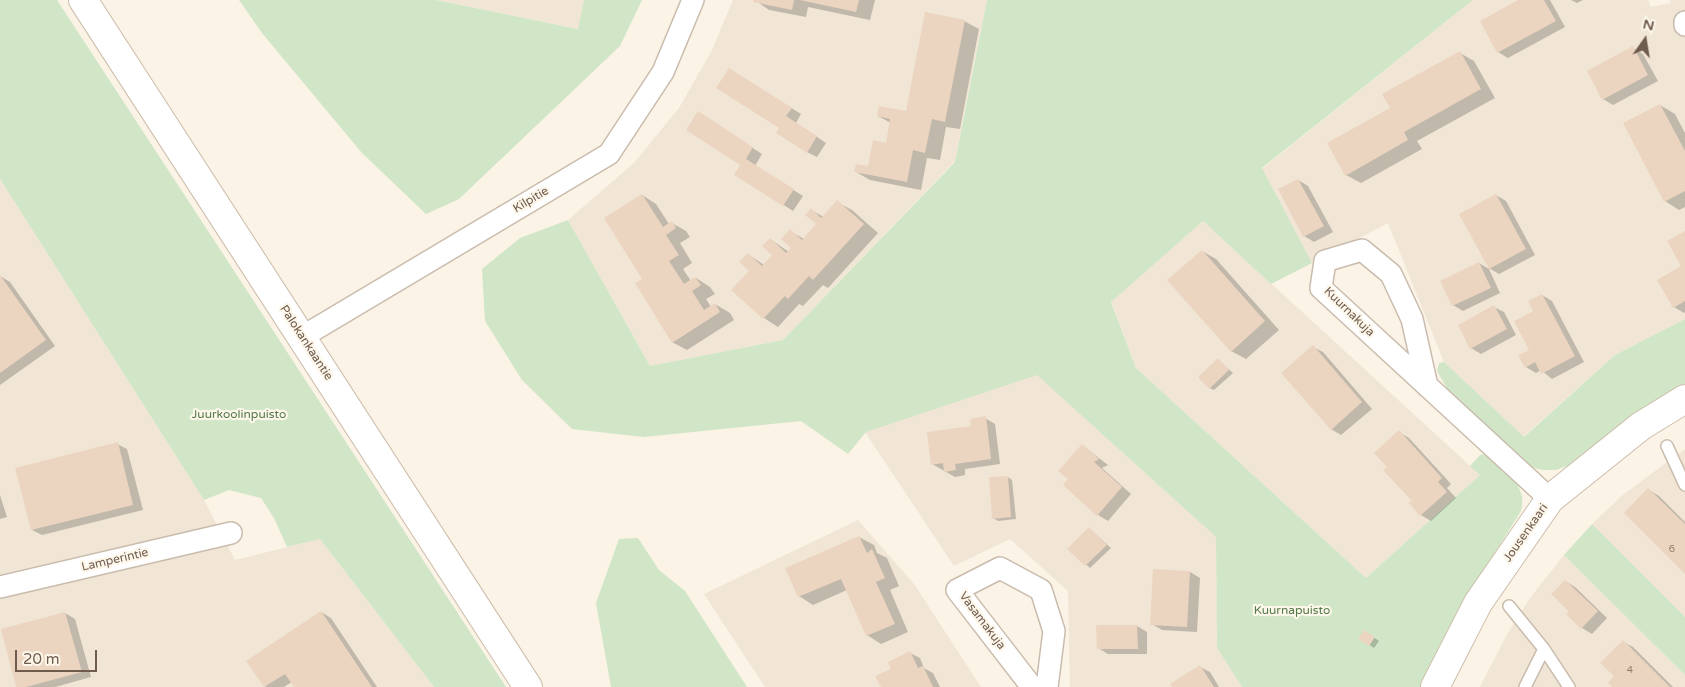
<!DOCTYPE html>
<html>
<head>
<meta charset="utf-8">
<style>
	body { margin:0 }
	#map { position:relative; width:1685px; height:687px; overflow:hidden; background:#faf3e6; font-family:"Varela Round",sans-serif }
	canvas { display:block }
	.north { position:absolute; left:1620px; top:15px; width:50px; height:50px; -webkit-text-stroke:4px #fdf7eb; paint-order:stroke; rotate:13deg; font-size:14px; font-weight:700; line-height:20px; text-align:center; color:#705c4d }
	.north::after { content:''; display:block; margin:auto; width:18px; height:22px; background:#705c4d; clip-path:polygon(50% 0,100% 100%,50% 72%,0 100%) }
	.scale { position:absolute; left:15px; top:650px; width:82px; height:22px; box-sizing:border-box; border:2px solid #705c4d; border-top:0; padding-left:6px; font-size:15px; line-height:18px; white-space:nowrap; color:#705c4d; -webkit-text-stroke:4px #fdf7eb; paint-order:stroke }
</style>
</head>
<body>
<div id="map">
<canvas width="1685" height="687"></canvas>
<div class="north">N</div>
<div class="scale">20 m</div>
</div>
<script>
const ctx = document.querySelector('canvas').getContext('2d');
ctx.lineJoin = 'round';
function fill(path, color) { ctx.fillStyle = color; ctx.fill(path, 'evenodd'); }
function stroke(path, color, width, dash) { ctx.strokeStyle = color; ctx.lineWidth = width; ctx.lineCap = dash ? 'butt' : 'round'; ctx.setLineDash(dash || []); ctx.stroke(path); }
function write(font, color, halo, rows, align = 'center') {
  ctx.font = font + ' "Varela Round",sans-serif'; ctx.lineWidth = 4.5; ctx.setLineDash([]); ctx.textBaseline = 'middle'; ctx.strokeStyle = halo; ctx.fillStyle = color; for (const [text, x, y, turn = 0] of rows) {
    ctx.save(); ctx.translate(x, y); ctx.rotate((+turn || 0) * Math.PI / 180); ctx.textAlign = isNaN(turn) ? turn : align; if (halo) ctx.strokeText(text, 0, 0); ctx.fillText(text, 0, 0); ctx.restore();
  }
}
fill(new Path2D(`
	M436,0h148l-5,29z
	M733,0h254l-32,161 -172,179 -133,26 -82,-146 66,-57 45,-55 33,-58z
	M1473,0h175l3,7 20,-4 -1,-3h15v319l-70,36 -92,82 -79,-75 -56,-139 -76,40 -50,-94z
	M0,179l204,321 31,60 85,-21 114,148h-434z
	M1203,221l277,254 -114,103 -230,-210 -25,-67z
	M1037,374l179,163 1,111 25,39h-172l-2,-96 -58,-52 -56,27 -89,-134z
	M1685,449v168l-93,-93 32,-30z
	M858,520l56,64 67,103h-216l-61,-93z
	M1564,555l121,120v12h-205l26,-51 24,-38z`), '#f1e6d5');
fill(new Path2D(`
	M0,0h57l449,687h-72l-114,-148 -33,8 -13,-29 -13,-20 -32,-8 -25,10 -204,-321z
	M239,0h197l142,29 6,-29h58l-22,46 -161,153 -33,15 -64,-61 -100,-120z
	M987,0h486l-211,168 50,95 -41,21 -68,-63 -92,81 25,66 230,210 114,-103 -10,-9 10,-11 5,-1c17,15 44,31 36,57l-40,64 -59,112h-180l-25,-39 -1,-111 -179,-162 -171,57 -18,22 -47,-33 -157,16 -72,-8 -50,-49 -37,-59 -3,-52 38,-31 48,-18 82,146 133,-26 172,-178z
	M1685,319v66l-51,32 -64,48 -14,5h-13l-12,-3 -79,-70 -15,-26 2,-8 5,-1 80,75 91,-82z
	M1592,524l93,93v58l-121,-120z
	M638,538l21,32 26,21 62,96h-136l-15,-84 23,-64z`), '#d0e6c6');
fill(new Path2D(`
	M755,0h120l-5,20 -62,-13 -2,10 -37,-7z
	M1520,0h30l15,27 -57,31 -10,-6 -17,-31z
	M1571,0h12l-6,3z
	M964,21l15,8 -19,100 -14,-2 -6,33 -13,-2 -6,32 -51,-10 -14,-8 13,-4 18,-24 4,-21 -13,-7 29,-3z
	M1633,48l10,6 15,27 -45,24 -10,-6z
	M1460,53l14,8 21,37 -78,43 5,8 -61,34 -15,-8 46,-67z
	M739,75l62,39 -5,9 30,20 -9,14 -10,-5 -26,-24z
	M1660,105l15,9 10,19v74l-6,3 -14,-9z
	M708,119l54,35 -7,12 48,30 -10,15 -57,-37 6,-9z
	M1298,180l10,6 25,46 -19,10 -10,-6z
	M642,195l14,9 13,20 3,-1 14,8 4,6 -10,6 12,20 -9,6 8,12 5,-3 14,9 5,7 -9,5 5,8 4,-3 15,9 4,7 -47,30 -15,-8 -28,-63z
	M1496,195l10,6 29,54 -36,19 -10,-6z
	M837,202l15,8 26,23 -50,55 -5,-3 -20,21 -4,-2 -21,23 -14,-9 -31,-28 17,-19 -2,-17 16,11 9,-10 -3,-16 19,13 4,-4 -3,-17 14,8 14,-15 -7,-14 13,7z
	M1685,232v80l-1,1 -10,-6 9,-41z
	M1202,251l14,8 63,71 -33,29 -15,-8z
	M1479,263l10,6 11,24 -37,18 -10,-6z
	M0,276l10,6 45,64 -55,39z
	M1542,295l10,6 32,61 -32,17 -11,-9 -5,3 -10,-6 4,-17 4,-39z
	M1494,307l10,5 12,23 -35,19 -10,-6z
	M1313,347l10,5 49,57 -31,26 -10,-6z
	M1218,360l15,13 -19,17 -5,-2z
	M985,418l10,6 5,40 -35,5v6l-10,2 -23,-13z
	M1399,432l10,6 42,46 -4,4 9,10 -25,23 -10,-6 -6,-13 -27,-35z
	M117,444l10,5 16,61 -101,25 -10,-5z
	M1082,445l26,20 -6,3 29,26 -23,27 -10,-6 -28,-36z
	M1008,477l4,3 4,39 -18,2 -5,-3z
	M1649,490l10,6 26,26v50z
	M0,495l7,22 -7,2z
	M1089,528l22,20 -21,20 -21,-19z
	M859,537l15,8 3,8 10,5 12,28 -9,4 18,42 -27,12 -14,-9 -20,-45 -34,15 -14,-9z
	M1190,572l10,6 -3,54 -35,-2 -10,-6z
	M1565,581l10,6 32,31 -15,16 -10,-6 -14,-14 2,-2z
	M321,612l10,6 46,69h-82l-3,-5 -8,5h-18l-18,-26z
	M65,613l10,6 16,58 -36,10h-37z
	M1098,626h39l10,6v22h-39l-10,-6z
	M1369,634l10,7 -5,7 -14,-10z
	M1623,642l10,5 40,40h-59z
	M910,653l10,5 4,10 9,5 7,14h-58l11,-18z
	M1200,667l10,5 9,15h-45z`), '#0003');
fill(new Path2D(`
	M753,0h41l-2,10 -39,-8z
	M800,0h59l-3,12z
	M1518,0h26l12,21 -59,32 -17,-32z
	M925,12l40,8 -20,102 -13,-3 -7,34 -12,-3 -6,32 -53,-10 2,-8 12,2 5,-26 13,3 4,-24 -13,-3 2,-10 27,5z
	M1633,46l15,29 -46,25 -15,-29z
	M1460,51l21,38 -77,43 4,8 -63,36 -18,-33 63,-35 -8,-14z
	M729,68l63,40 -6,8 31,20 -10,17 -31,-20 3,-5 -63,-40z
	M1660,104l25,47v40l-21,11 -41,-79z
	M698,111l55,36 -7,12 48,30 -11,17 -49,-31 6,-10 -54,-35z
	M1298,179l26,47 -21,11 -25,-48z
	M642,194l21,33 9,-6 4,7 -10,7 13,20 -10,6 15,23 11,-7 6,8 -9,6 12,19 11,-7 5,9 -48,31 -37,-60 7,-4 -38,-61z
	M1496,194l30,55 -37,20 -30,-55z
	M837,200l27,24 -51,56 -4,-4 -21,23 -3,-3 -22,23 -32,-29 18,-19 -10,-9 9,-9 14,13 10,-11 -10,-9 8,-8 16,15 5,-5 -10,-9 9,-10 12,11 14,-16 -11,-9 6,-7 10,10z
	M1685,231v70l-12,7 -16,-28 24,-14 -14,-25z
	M1202,250l63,71 -34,31 -64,-72z
	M1479,262l12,26 -39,18 -12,-25z
	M0,275l46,65 -46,33z
	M1542,294l33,62 -34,18 -6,-12 -10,6 -7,-13 11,-5 -15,-29 19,-10 -5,-10z
	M1494,305l13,24 -37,20 -12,-24z
	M1313,345l49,57 -31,28 -50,-57z
	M1218,358l11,12 -20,19 -11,-12z
	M986,416l5,43 -36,5 1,6 -12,2 -1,-9 -12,2 -4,-33 44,-6 -1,-7z
	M1399,430l43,48 -4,4 9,10 -27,24 -12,-14 4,-1 -29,-31 4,-3 -13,-14z
	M118,442l15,63 -102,25 -16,-62z
	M1082,444l17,15 -5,3 28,25 -25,29 -34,-31 5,-6 -10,-8z
	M1008,476l3,41 -19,2 -3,-42z
	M1648,488l37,36v50l-61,-61z
	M1089,527l18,18 -22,21 -18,-17z
	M859,536l8,17 5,-4 13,29 -9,4 19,42 -29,12 -25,-57 -43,18 -13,-29z
	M1153,569l37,2 -3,56 -37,-2z
	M1565,580l33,31 -17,18 -15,-15 3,-2 -18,-18z
	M321,611l51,76h-78l-9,-13 -21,13 -18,-26z
	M65,612l17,60 -56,15h-10l-15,-58z
	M1096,625h41l1,24h-41z
	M1364,630l11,7 -6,9 -11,-7z
	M1623,640l47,47h-58l-4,-4 6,-7 -14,-13z
	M910,651l8,17 5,-2 10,21h-52l-6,-11 16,-7 -3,-7z
	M1200,665l14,22h-42l-2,-3z`), '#ecd5c0');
const lane = new Path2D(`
	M1667,446l18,39
	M1509,606l35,43 25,38
	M1525,687l19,-38`);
const street = new Path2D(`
	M1685,22v3
	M302,337l307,-183 54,-82 30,-72
	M1427,386l-15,-67 -21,-45 -29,-24 -37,11 -4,27 229,211
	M0,587l231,-54
	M1032,687l-75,-97 43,-22 41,22 13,41 -7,56`);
const secondary = new Path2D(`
	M83,0l445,687
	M1435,687l43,-84 72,-104 91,-73 44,-27`);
stroke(lane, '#cabcad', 14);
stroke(street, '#cabcad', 24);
stroke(secondary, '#cdbdab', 30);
stroke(lane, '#fff', 11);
stroke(street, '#fff', 21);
stroke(secondary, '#fff', 28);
write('10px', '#8f7a6a', null, [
	["6",1672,549],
	["4",1630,670]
]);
write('12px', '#705c4d', '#fdf7eb', [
	["Kilpitie",531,200,-31],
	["Kuurnakuja",1349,312,44],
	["Palokankaantie",306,343,57],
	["Jousenkaari",1526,533,-55],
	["Lamperintie",115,560,-13],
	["Vasamakuja",982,621,53]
]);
write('12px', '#547a49', '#fdf7eb', [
	["Juurkoolinpuisto",239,415],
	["Kuurnapuisto",1292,611]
]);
</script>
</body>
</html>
